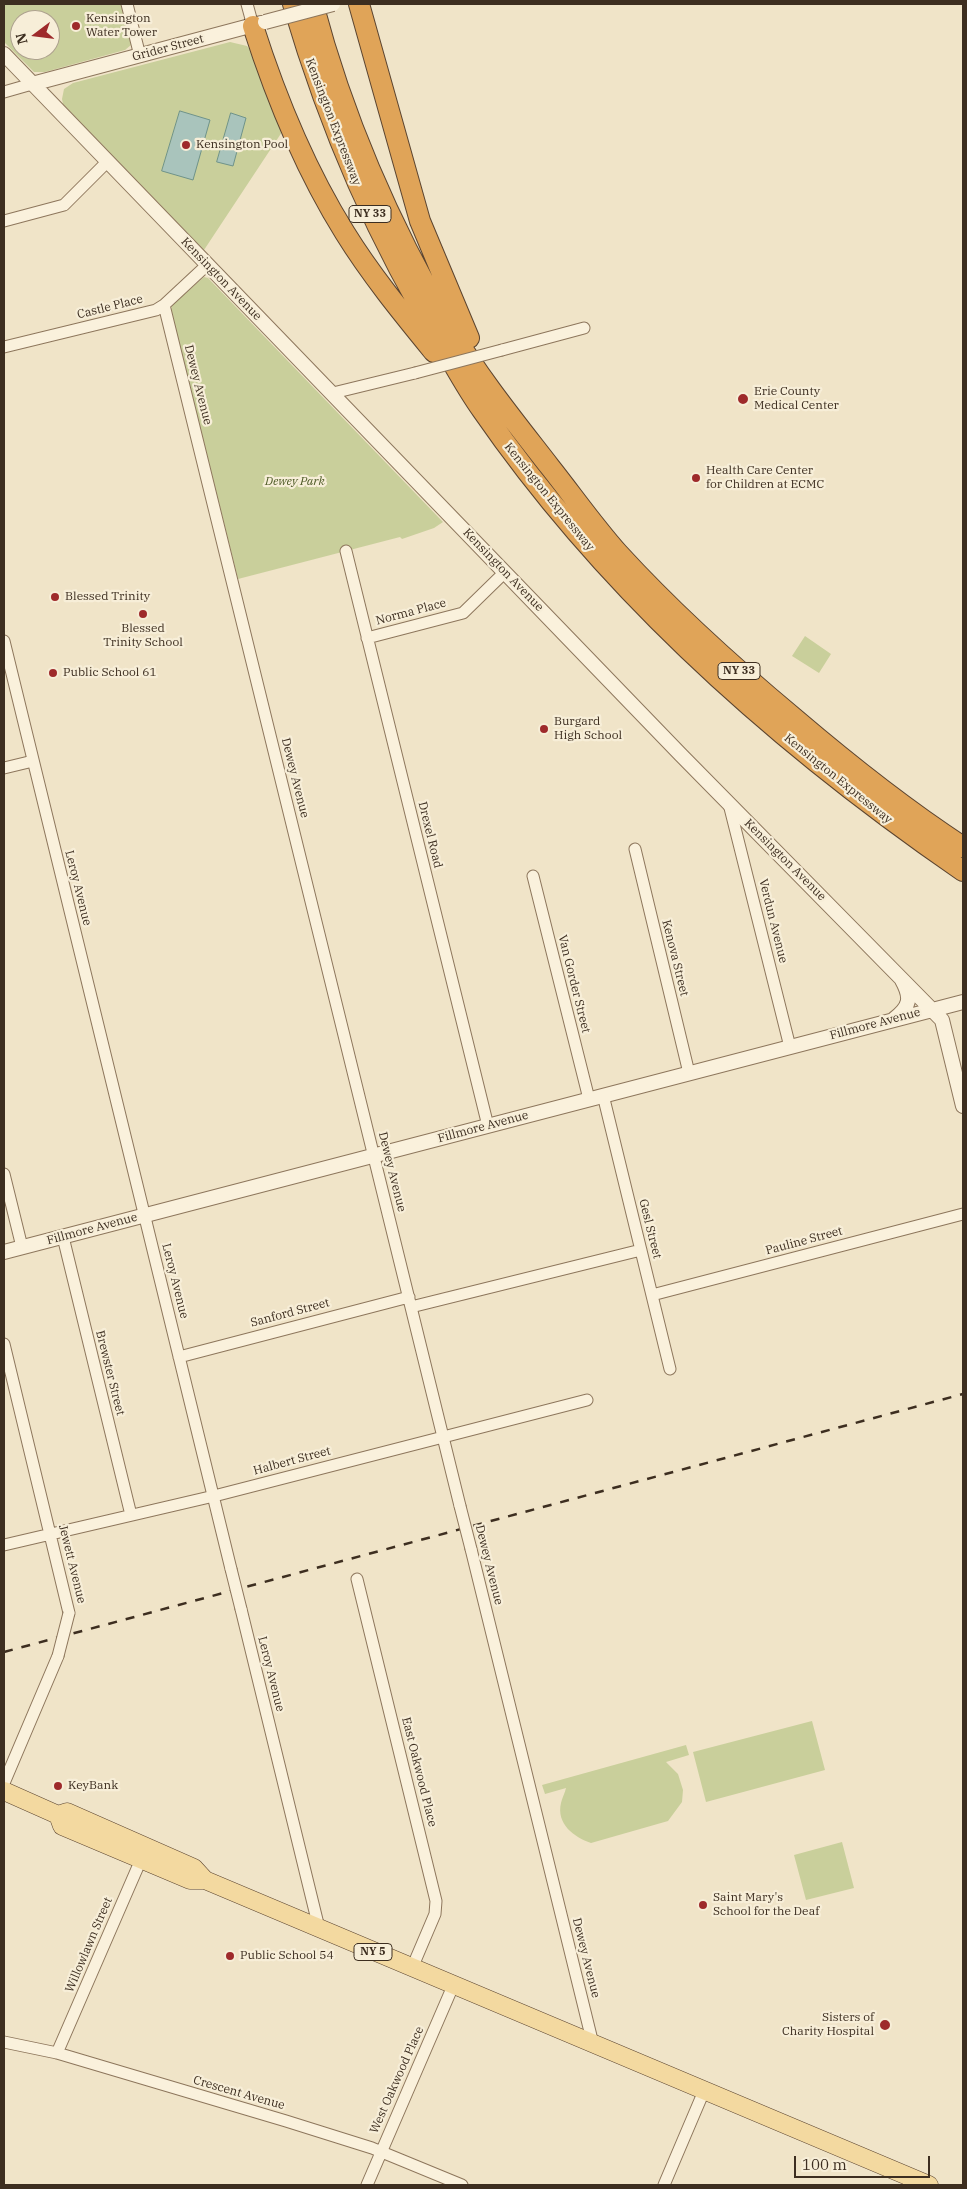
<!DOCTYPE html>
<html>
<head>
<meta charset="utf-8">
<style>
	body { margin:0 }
	#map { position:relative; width:967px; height:2189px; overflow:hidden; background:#f0e4c8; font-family:"IBM Plex Serif",serif }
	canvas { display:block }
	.frame { position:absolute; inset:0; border:5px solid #3d2e20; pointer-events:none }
	.north { position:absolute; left:10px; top:10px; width:50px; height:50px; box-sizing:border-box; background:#f7eed8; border:1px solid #ada18e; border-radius:50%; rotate:255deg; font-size:14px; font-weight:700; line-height:20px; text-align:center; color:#3d2e20 }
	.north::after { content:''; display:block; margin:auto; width:18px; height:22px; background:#9e2a2b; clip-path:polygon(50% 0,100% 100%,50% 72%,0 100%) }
	.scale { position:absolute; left:794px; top:2156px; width:136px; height:22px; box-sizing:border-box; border:2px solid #3d2e20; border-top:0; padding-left:6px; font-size:15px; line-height:18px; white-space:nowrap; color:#3d2e20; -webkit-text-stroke:4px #f7eed8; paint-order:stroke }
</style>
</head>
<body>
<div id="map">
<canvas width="967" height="2189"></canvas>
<div class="frame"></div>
<div class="north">N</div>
<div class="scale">100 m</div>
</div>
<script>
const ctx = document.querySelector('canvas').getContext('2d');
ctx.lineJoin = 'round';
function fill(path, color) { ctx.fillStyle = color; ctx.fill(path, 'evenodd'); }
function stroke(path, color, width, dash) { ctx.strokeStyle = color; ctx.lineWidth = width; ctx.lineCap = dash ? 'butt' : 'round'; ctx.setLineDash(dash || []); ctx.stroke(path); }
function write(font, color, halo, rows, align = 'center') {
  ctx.font = font + ' "IBM Plex Serif",serif'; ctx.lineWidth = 4.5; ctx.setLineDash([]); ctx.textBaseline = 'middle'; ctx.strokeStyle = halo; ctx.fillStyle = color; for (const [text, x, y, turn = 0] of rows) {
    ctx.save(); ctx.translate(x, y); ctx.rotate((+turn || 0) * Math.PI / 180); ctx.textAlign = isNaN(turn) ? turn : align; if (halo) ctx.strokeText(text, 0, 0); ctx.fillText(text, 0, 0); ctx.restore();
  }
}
fill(new Path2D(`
	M4,4h117l10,41 -6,5 -80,22h-11l-30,-30zM20,20h30v30h-30z
	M230,42l17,4 7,8 28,78 -78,118 -141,-146 -1,-5 2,-10 9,-6z
	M204,277l4,1 235,244 -9,6 -32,11 -2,-2 -162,42 -67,-269 1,-5z
	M805,636l26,18 -12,19 -27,-17z
	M812,1721l13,49 -119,32 -13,-50z
	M686,1745l3,10 -23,7 12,12 5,16 -1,12 -14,19 -77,22c-17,-6 -35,-19 -30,-40 1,-5 4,-10 5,-15l-21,6 -3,-9z
	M842,1842l12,46 -48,12 -12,-45z`), '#c9cf9b');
const water = new Path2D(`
	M180,111l30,9 -17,60 -31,-9z
	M231,113l15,5 -13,48 -16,-4z`);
fill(water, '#a9c4bc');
stroke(water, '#6f938a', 1);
const minor = new Path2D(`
	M127,4l13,52
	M247,4l6,22
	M4,92l28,-8
	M4,221l60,-16 44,-44
	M164,305l296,1201
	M4,347l152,-37 8,-5 43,-40
	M502,350l82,-22
	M333,393l82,-20
	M346,551l142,575
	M367,638l96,-25 42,-41
	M4,641l227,928
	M4,768l29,-7
	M729,804l61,243
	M635,849l54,224
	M533,876l56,223
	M603,1095l67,274
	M4,1174l18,73
	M63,1237l68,278
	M652,1295l311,-81
	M411,1307l230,-57
	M4,1344l65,269
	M179,1357l230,-60
	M4,1545l210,-49 373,-96
	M471,1549l122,495
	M357,1579l79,322 -1,13 -23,54
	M241,1609l78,319
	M4,1783l54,-127
	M4,2042l53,11 229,68 86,27 90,37
	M57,2053l86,-198
	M367,2185l86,-199
	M664,2185l40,-94`);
const tertiary = new Path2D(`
	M4,54l677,701 261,265 21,86
	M32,84l229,-61
	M894,1019c16,-12 18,-21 8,-39
	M4,1252l959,-250`);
const primary = new Path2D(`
	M4,1791l54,24 9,-3 127,56 11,12
	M58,1815l4,11 128,54h15l724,305`);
const motorway = new Path2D(`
	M293,4c37,126 85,236 154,349 11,19 22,39 35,57 127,184 298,335 481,461
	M313,4c30,114 78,224 138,326 29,49 65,93 99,137 23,29 44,59 68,86 54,59 115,114 176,165 54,46 109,90 169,129
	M359,4l61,217 49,117
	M253,26c23,72 52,143 92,207 26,42 58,81 89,119`);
stroke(minor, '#8d765c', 13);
stroke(tertiary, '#8d765c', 16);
stroke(primary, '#5b4430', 19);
stroke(motorway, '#5b4430', 22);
stroke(minor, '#faf1dc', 11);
stroke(tertiary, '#faf1dc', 14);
stroke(primary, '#f3d9a0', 18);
stroke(motorway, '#e0a458', 20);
stroke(new Path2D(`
	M4,1652l959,-258`), '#3d2e20', 2.5, [9, 9]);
const minorBridge = new Path2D(`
	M415,373l87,-23
	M460,1506l11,43
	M231,1569l10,40
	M58,1656l11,-43`);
const tertiaryBridge = new Path2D(`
	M265,22l68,-18`);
stroke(minorBridge, '#8d765c', 13, []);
stroke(tertiaryBridge, '#8d765c', 16, []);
stroke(minorBridge, '#faf1dc', 11);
stroke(tertiaryBridge, '#faf1dc', 14);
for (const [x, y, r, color] of [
	[76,26,5,"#9e2a2b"],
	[186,145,5,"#9e2a2b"],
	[743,399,6,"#9e2a2b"],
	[696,478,5,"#9e2a2b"],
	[55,597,5,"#9e2a2b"],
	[143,614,5,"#9e2a2b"],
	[53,673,5,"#9e2a2b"],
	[544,729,5,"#9e2a2b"],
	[58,1786,5,"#9e2a2b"],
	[703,1905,5,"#9e2a2b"],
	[230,1956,5,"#9e2a2b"],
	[885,2025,6,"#9e2a2b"]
]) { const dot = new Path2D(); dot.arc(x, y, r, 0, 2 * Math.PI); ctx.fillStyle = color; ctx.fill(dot); stroke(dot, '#f7eed8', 2); }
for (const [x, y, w] of [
	[370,214,42],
	[739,671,42],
	[373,1952,38]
]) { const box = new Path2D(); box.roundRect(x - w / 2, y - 8.5, w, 17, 4); ctx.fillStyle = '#f7eed8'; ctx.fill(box); stroke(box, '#3d2e20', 1); }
write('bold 11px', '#3d2e20', null, [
	["NY 33",370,214],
	["NY 33",739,671],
	["NY 5",373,1952]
]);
write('12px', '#3d2e20', '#f7eed8', [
	["Kensington",86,19],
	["Water Tower",86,33],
	["Kensington Pool",196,145],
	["Erie County",754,392],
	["Medical Center",754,406],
	["Health Care Center",706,471],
	["for Children at ECMC",706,485],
	["Blessed Trinity",65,597],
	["Blessed",143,629,"center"],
	["Trinity School",143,643,"center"],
	["Public School 61",63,673],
	["Burgard",554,722],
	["High School",554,736],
	["KeyBank",68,1786],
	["Saint Mary's",713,1898],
	["School for the Deaf",713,1912],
	["Public School 54",240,1956],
	["Sisters of",874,2018,"right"],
	["Charity Hospital",874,2032,"right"]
], 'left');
write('12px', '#3d2e20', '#f7eed8', [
	["Grider Street",168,48,-15],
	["Kensington Expressway",333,122,69],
	["Kensington Avenue",221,279,46],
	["Castle Place",110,307,-14],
	["Dewey Avenue",198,385,76],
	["Kensington Expressway",549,497,51],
	["Kensington Avenue",503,570,46],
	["Norma Place",411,612,-15],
	["Dewey Avenue",295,778,76],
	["Kensington Expressway",838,779,39],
	["Drexel Road",430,835,76],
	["Kensington Avenue",785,860,45],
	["Leroy Avenue",78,888,76],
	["Verdun Avenue",773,921,76],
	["Kenova Street",675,958,76],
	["Van Gorder Street",574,984,76],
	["Fillmore Avenue",875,1024,-15],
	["Fillmore Avenue",483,1127,-15],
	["Dewey Avenue",392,1172,76],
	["Fillmore Avenue",92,1229,-15],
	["Gesl Street",650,1229,76],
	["Pauline Street",804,1241,-15],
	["Leroy Avenue",175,1281,76],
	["Sanford Street",290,1313,-15],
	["Brewster Street",110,1373,76],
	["Halbert Street",292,1461,-15],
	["Jewett Avenue",72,1564,76],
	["Dewey Avenue",489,1565,76],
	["Leroy Avenue",271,1674,76],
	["East Oakwood Place",419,1772,76],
	["Willowlawn Street",89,1945,-67],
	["Dewey Avenue",586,1958,76],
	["West Oakwood Place",397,2080,-66],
	["Crescent Avenue",239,2093,16]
]);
write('italic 12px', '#4d5a26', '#f7eed8', [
	["Dewey Park",295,482]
]);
</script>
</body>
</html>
